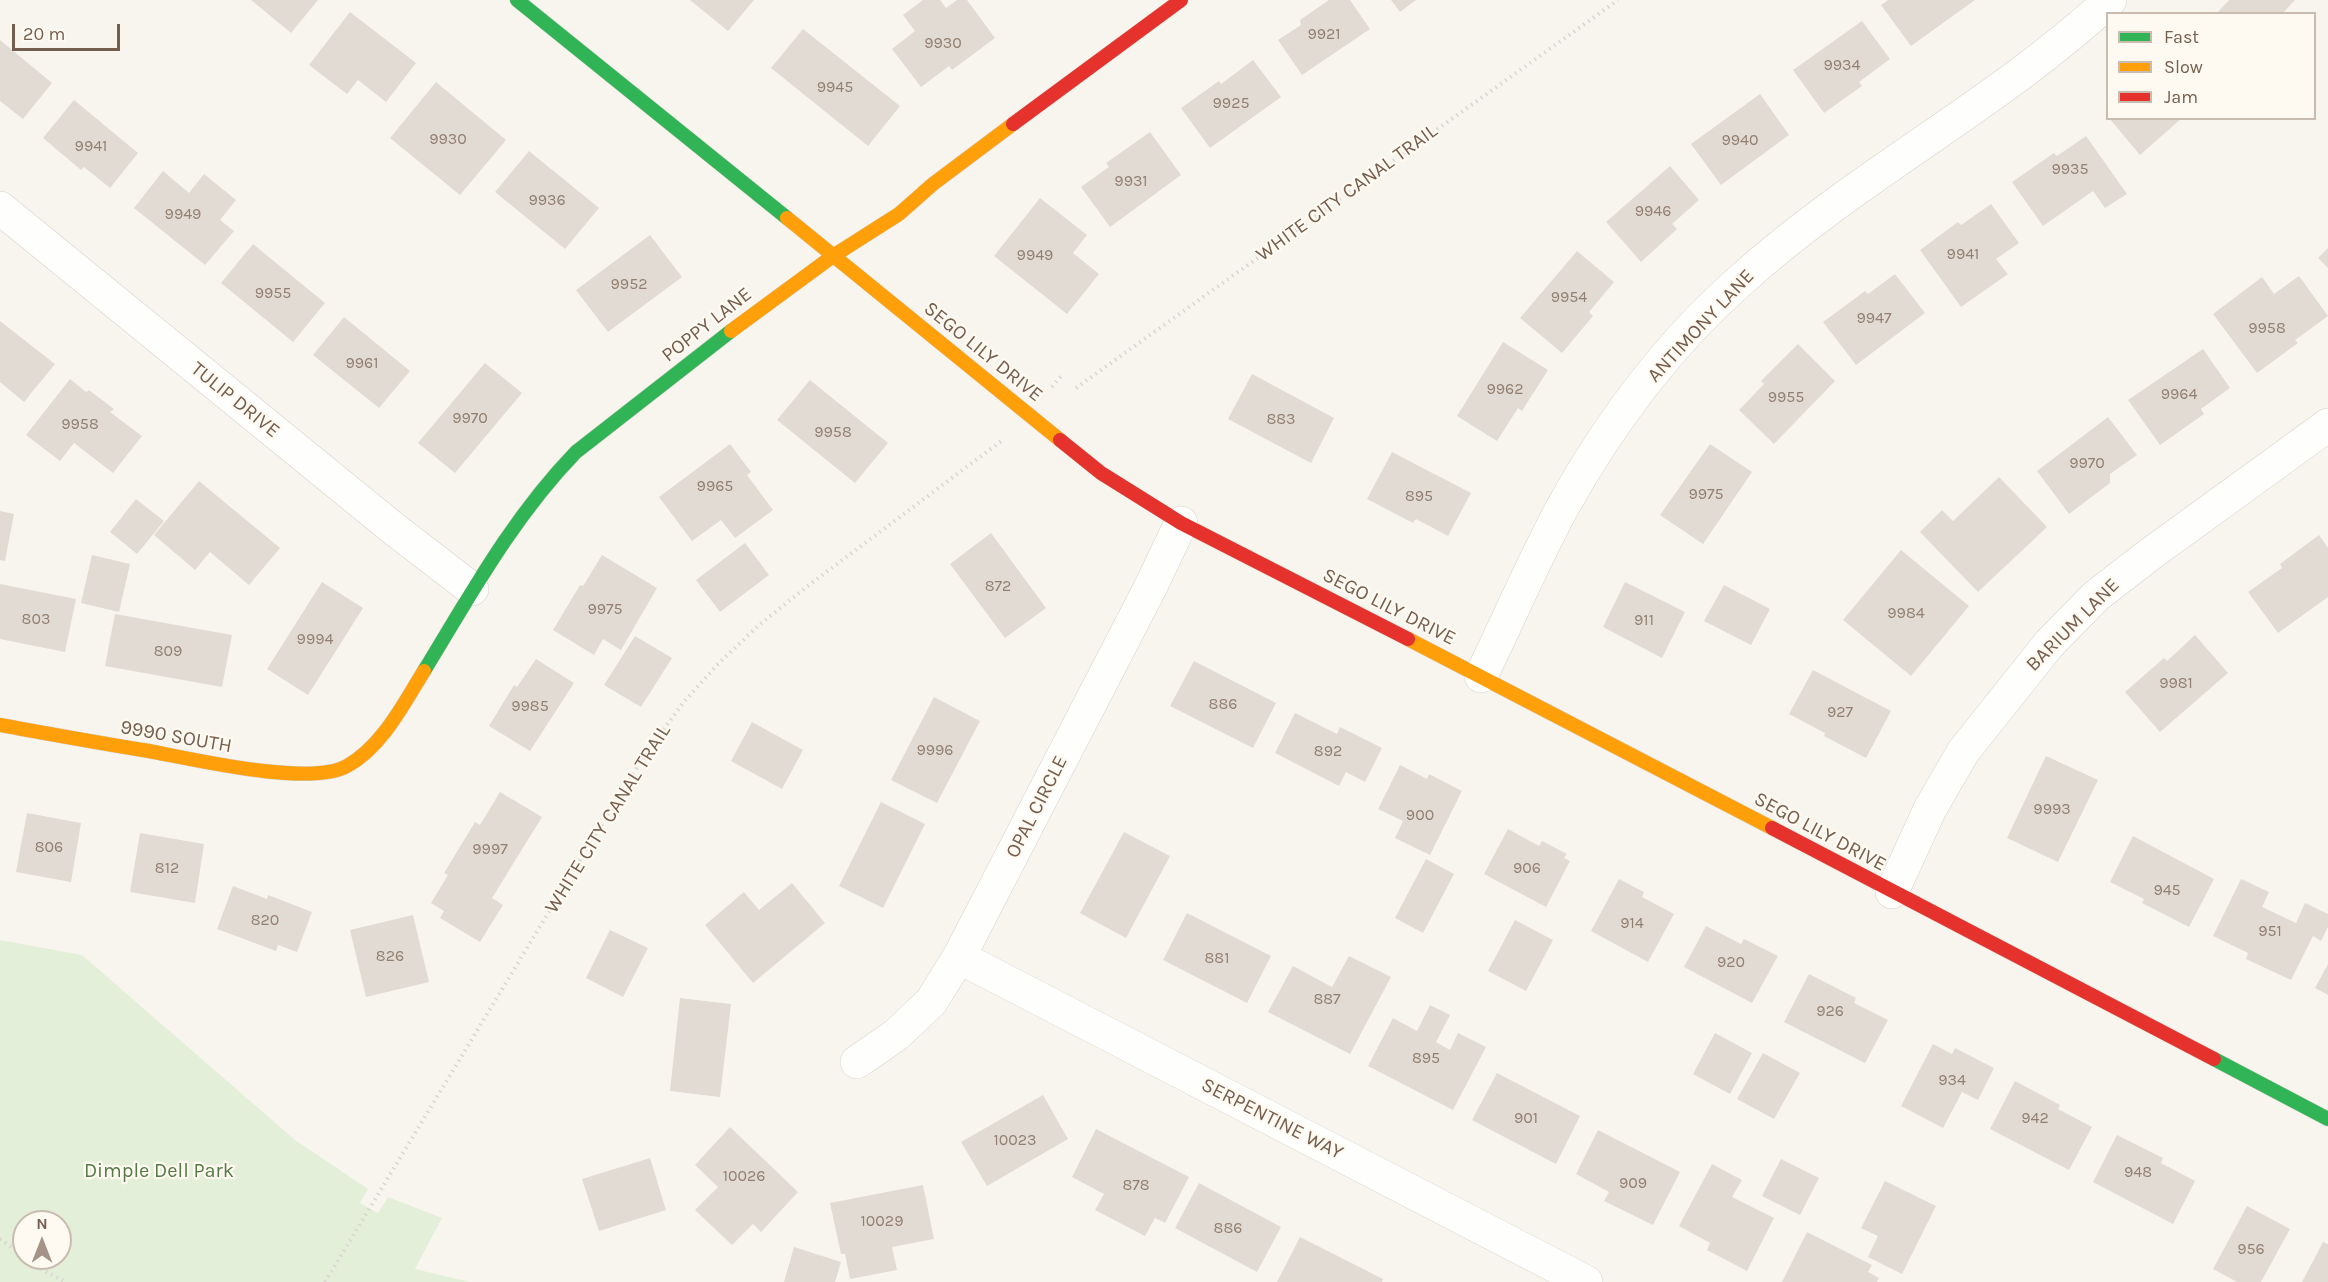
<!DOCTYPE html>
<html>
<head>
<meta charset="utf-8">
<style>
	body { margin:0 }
	#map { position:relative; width:2328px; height:1282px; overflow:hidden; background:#f8f5ee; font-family:Karla,sans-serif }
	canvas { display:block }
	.legend { position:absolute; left:2106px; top:12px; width:210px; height:108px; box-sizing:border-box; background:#fefaf1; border:2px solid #c8bcb0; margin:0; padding:8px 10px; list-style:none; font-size:18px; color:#765e4e }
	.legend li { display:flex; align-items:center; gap:12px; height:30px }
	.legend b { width:30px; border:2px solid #c8bcb0 }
	.north { position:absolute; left:12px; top:1210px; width:60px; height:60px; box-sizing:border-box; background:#fefaf1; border:2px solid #c8bcb0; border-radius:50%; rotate:0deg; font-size:16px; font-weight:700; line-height:24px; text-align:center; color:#765e4e }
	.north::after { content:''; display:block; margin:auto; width:21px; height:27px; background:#a49386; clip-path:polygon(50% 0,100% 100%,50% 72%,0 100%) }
	.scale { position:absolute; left:12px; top:24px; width:108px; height:27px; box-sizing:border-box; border:3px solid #765e4e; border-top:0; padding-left:8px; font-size:18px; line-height:21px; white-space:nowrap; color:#765e4e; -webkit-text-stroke:4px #fefaf1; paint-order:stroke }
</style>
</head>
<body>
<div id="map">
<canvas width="2328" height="1282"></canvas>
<ul class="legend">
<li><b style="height:8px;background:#30b455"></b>Fast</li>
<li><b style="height:8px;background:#ff9f0a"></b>Slow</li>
<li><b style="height:8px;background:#e5322d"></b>Jam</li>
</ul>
<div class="north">N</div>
<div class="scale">20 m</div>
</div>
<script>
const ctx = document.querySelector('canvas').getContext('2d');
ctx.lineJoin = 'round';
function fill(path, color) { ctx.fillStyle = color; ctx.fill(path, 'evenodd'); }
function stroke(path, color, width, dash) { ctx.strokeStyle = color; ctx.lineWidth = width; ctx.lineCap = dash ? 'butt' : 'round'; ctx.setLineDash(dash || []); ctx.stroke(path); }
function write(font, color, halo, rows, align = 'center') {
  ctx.font = font + ' Karla,sans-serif'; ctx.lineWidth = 4.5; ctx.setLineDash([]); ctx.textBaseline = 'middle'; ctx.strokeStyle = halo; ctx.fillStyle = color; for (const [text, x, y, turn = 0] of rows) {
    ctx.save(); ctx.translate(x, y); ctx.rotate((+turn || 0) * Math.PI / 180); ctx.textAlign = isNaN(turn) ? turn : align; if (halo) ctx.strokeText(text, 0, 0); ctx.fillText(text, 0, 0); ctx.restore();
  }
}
fill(new Path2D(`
	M0,940l82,15 213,185 73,49 -8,14 18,10 10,-16 54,21 -27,51 55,13h-470zM24,1222h36v36h-36z`), '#e4efda');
fill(new Path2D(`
	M251,0h67l-27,33z
	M690,0h64l-26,31z
	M923,0h17l6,8 11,-8h10l28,38 -43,32 -3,-4 -28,21 -29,-38 23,-18 -12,-16z
	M1329,0h21l20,29 -68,46 -24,-35 23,-15 -1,-5z
	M1391,0h25l-16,12z
	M1888,0h87l-64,46 -30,-41z
	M2229,0h66l-13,14h-66z
	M350,12l66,51 -30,39 -28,-22 -11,14 -38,-29z
	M1862,21l28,38 -31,23 3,4 -38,27 -31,-43z
	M803,29l97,77 -32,40 -97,-78z
	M0,40l52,43 -29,36 -23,-18z
	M1253,60l28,37 -71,51 -29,-40 38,-27 2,3z
	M436,82l70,58 -46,55 -70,-57z
	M1760,94l29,41 -68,50 -30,-41z
	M74,100l64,53 -28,35 -26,-21 -3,3 -38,-32z
	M2109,118h73l-42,37z
	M1150,132l31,43 -71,52 -29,-40 28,-20 -3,-4z
	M2086,136l41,58 -22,14 -12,-17 -50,35 -31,-44 42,-29 3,3z
	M529,151l70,57 -34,41 -70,-57z
	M1670,166l29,34 -27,24 5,5 -36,33 -35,-40z
	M163,171l26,22 15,-19 32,26 -16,20 14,11 -29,34 -71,-57z
	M1040,198l47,37 -14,18 26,21 -32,40 -73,-58z
	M1991,204l28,39 -23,16 12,15 -47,33 -41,-57 38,-28 3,3z
	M650,235l32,42 -74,55 -32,-42z
	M253,244l72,59 -32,39 -72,-59z
	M2328,248v20l-10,-10z
	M1577,251l37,31 -25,30 4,4 -31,37 -42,-35z
	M1895,274l30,39 -69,52 -33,-43 42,-31 3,3z
	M2299,276l29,40 -33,24 3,3 -41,30 -44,-59 49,-37 12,17z
	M344,317l66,54 -31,37 -66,-53z
	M0,321l55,43 -31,38 -24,-20z
	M1503,342l45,28 -26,41 -4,-3 -21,33 -40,-25z
	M1798,344l37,37 -61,63 -35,-34 25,-26 -3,-3z
	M2203,349l27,39 -29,21 3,5 -44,31 -32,-45z
	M485,363l37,30 -67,80 -37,-30z
	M1252,374l82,44 -23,45 -83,-44z
	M70,379l16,13 3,-2 25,19 -4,3 32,24 -29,37 -39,-30 -14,18 -34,-26z
	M810,380l78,63 -33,40 -78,-63z
	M2108,417l29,38 -27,19v9l-41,31 -32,-43z
	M730,444l21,28 -4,3 26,35 -38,28 -14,-18 -29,21 -33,-44z
	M1710,444l42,28 -49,72 -43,-29z
	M1392,452l79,41 -23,43 -32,-17 -3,4 -46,-24z
	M1999,477l48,50 -69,65 -58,-60 22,-22 11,11z
	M199,481l81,67 -31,37 -39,-33 -15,18 -41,-35z
	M136,499l28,22 -27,33 -27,-22z
	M0,511l14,3 -9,47 -5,-1z
	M991,533l55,75 -41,30 -55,-74z
	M2319,535l9,13v49l-50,36 -30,-41 34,-24 -2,-4z
	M745,543l24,32 -49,37 -24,-32z
	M1901,550l68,56 -58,70 -68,-56z
	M92,555l38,9 -11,48 -38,-9z
	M602,555l55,33 -36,62 -18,-11 -9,16 -41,-25 27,-45 3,1z
	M322,582l41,26 -55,87 -41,-26z
	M1625,582l60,30 -23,46 -59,-31z
	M0,584l76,15 -11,53 -65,-13z
	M1724,585l46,24 -19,36 -47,-24z
	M115,614l117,21 -10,52 -117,-21z
	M2195,635l33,38 -68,59 -35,-40 39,-34 3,3z
	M635,636l37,22 -31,49 -37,-22z
	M536,659l38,24 -44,68 -41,-25 25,-41 3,2z
	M1194,661l82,42 -23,45 -83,-42z
	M1813,670l78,41 -25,47 -42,-22 1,-3 -36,-19z
	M934,697l46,24 -43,82 -46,-23z
	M1295,713l42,21 3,-7 42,21 -17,34 -19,-10 -7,14 -64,-33z
	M752,722l51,28 -21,39 -51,-28z
	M2046,756l52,24 -40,82 -51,-24z
	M1400,765l27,14 2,-5 33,17 -32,64 -35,-17 8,-17 -25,-12z
	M500,792l42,25 -50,81 11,7 -23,37 -40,-24 4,-7 -13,-8 17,-28 -4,-2 31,-51 5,3z
	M881,802l44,22 -42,84 -44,-22z
	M27,813l54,10 -10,59 -55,-10z
	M1508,829l31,17 3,-5 25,13 -3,4 6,3 -24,46 -62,-33z
	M1124,832l46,24 -44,82 -46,-25z
	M140,833l64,11 -9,59 -65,-11z
	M2133,836l81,43 -25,48 -47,-24 2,-4 -34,-17z
	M1426,859l28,15 -31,59 -28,-15z
	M1619,879l25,13 -2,5 32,17 -26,48 -57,-31z
	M2241,879l28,13 -7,15 34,16 9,-20 23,11v13l-7,14 -8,-5 -22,44 -45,-21 2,-6 -35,-17z
	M792,883l33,40 -72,60 -48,-58 39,-33 15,18z
	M233,886l34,13 1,-4 44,17 -15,40 -19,-7 -2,6 -59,-22z
	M1187,913l84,43 -24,47 -84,-43z
	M413,915l16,67 -63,15 -16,-67z
	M1515,920l38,20 -27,51 -38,-20z
	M1706,926l35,18 3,-5 34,17 -26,47 -68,-36z
	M610,930l38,18 -25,49 -37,-19z
	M1349,956l42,21 -41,77 -82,-42 25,-46 39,21z
	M2328,964v31l-13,-7z
	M1809,974l47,24 -2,5 34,17 -23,43 -81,-41z
	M680,998l51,6 -11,93 -50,-6z
	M1430,1005l20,10 -14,27 14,8 8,-17 28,14 -33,63 -85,-44 25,-48 24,13z
	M1715,1033l37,20 -22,41 -37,-20z
	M1933,1044l19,10 3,-6 39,20 -16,32 -16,-8 -19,36 -42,-22z
	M1763,1053l37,20 -26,46 -37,-20z
	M1497,1073l83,43 -24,48 -84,-44z
	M2015,1081l45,24 -2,4 34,18 -23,43 -79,-41z
	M1043,1095l25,44 -81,47 -26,-44z
	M730,1127l68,65 -37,40 -8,-8 -21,21 -37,-35 23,-23 -23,-22z
	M1096,1129l93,48 -24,46 -10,-5 -10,18 -50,-26 9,-16 -32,-17z
	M1598,1130l82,42 -27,53 -49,-24 5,-9 -33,-18z
	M2117,1135l46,23 -2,5 34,18 -22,43 -80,-42z
	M650,1158l16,52 -67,21 -17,-52z
	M1781,1159l38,19 -19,37 -38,-19z
	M1712,1164l30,16 -10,17 42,21 -27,53 -40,-21 3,-7 -31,-17z
	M1885,1181l51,25 -34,68 -34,-17 10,-21 -17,-8z
	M1199,1183l82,44 -24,45 -82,-44z
	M923,1185l11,54 -42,8 5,23 -47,9 -5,-25h-4l-11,-51z
	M2247,1206l43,23 -29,53h-24l-24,-13z
	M1807,1232l65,33 -4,7 11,6 -2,4h-95z
	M1300,1237l83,42 -1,3h-105z
	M2323,1242l5,2v38h-26z
	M794,1247l47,15 -6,20h-51z`), '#e2dbd3');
const street = new Path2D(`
	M0,208l394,321 78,60
	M1481,676c27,-55 51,-112 80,-166 47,-85 107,-166 180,-230 115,-104 256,-175 369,-280
	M1892,892l38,-83 33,-57 86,-108 47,-48 53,-41 179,-130
	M959,957l627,325
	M857,1062l39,-27 35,-33 28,-45 191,-369 31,-65`);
const fast = new Path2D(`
	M517,0l270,218
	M424,671c47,-77 89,-154 152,-219l155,-121
	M2214,1059l114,60`);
const slow = new Path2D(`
	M787,218l273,222
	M731,331l102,-75 66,-42 34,-30 80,-60
	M1408,639l364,189
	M0,725c50,9 99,18 149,26 43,8 161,36 198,15 35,-19 57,-63 77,-95`);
const jam = new Path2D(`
	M1013,124l168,-124
	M1060,440l41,33 80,50 227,116
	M1772,828l442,231`);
stroke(street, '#d7d2cc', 34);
stroke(fast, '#d8d2cc', 15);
stroke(slow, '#d8d2cc', 15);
stroke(jam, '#d8d2cc', 15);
stroke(new Path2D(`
	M1052,387l9,-11
	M1076,388l542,-388
	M0,1239l24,17
	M26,1258l15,11 25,13
	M325,1282l300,-496 28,-42 30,-41 34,-38 42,-40 46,-37 199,-149`), '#dad5d0', 4, [1.5, 4.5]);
stroke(street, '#fefefc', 33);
stroke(fast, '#30b455', 14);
stroke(slow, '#ff9f0a', 14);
stroke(jam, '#e5322d', 14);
write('16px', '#938072', null, [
	["9921",1324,34],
	["9930",943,43],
	["9934",1842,65],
	["9945",835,87],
	["9925",1231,103],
	["9930",448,139],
	["9940",1740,140],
	["9941",91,146],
	["9935",2070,169],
	["9931",1131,181],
	["9936",547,200],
	["9946",1653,211],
	["9949",183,214],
	["9941",1963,254],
	["9949",1035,255],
	["9952",629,284],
	["9955",273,293],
	["9954",1569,297],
	["9947",1874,318],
	["9958",2267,328],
	["9961",362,363],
	["9962",1505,389],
	["9964",2179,394],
	["9955",1786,397],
	["9970",470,418],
	["883",1281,419],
	["9958",80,424],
	["9958",833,432],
	["9970",2087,463],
	["9965",715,486],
	["9975",1706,494],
	["895",1419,496],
	["872",998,586],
	["9975",605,609],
	["9984",1906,613],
	["803",36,619],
	["911",1644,620],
	["9994",315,639],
	["809",168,651],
	["9981",2176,683],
	["886",1223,704],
	["9985",530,706],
	["927",1840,712],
	["9996",935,750],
	["892",1328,751],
	["9993",2052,809],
	["900",1420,815],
	["806",49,847],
	["9997",490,849],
	["812",167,868],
	["906",1527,868],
	["945",2167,890],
	["820",265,920],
	["914",1632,923],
	["951",2270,931],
	["826",390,956],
	["881",1217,958],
	["920",1731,962],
	["887",1327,999],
	["926",1830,1011],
	["895",1426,1058],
	["934",1952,1080],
	["901",1526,1118],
	["942",2035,1118],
	["10023",1015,1140],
	["948",2138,1172],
	["10026",744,1176],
	["909",1633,1183],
	["878",1136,1185],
	["10029",882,1221],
	["886",1228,1228],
	["956",2251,1249]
]);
write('20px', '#765e4e', '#fefaf1', [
	["WHITE CITY CANAL TRAIL",1347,193,-36],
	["POPPY LANE",707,325,-38],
	["ANTIMONY LANE",1701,326,-47],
	["SEGO LILY DRIVE",983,352,39],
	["TULIP DRIVE",235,400,39],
	["SEGO LILY DRIVE",1389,607,27],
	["BARIUM LANE",2073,625,-45],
	["9990 SOUTH",176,737,10],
	["OPAL CIRCLE",1037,807,-63],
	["WHITE CITY CANAL TRAIL",608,819,-58],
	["SEGO LILY DRIVE",1820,832,28],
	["SERPENTINE WAY",1272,1119,27]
]);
write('20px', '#547b46', '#fefaf1', [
	["Dimple Dell Park",159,1171]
]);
</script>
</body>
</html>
